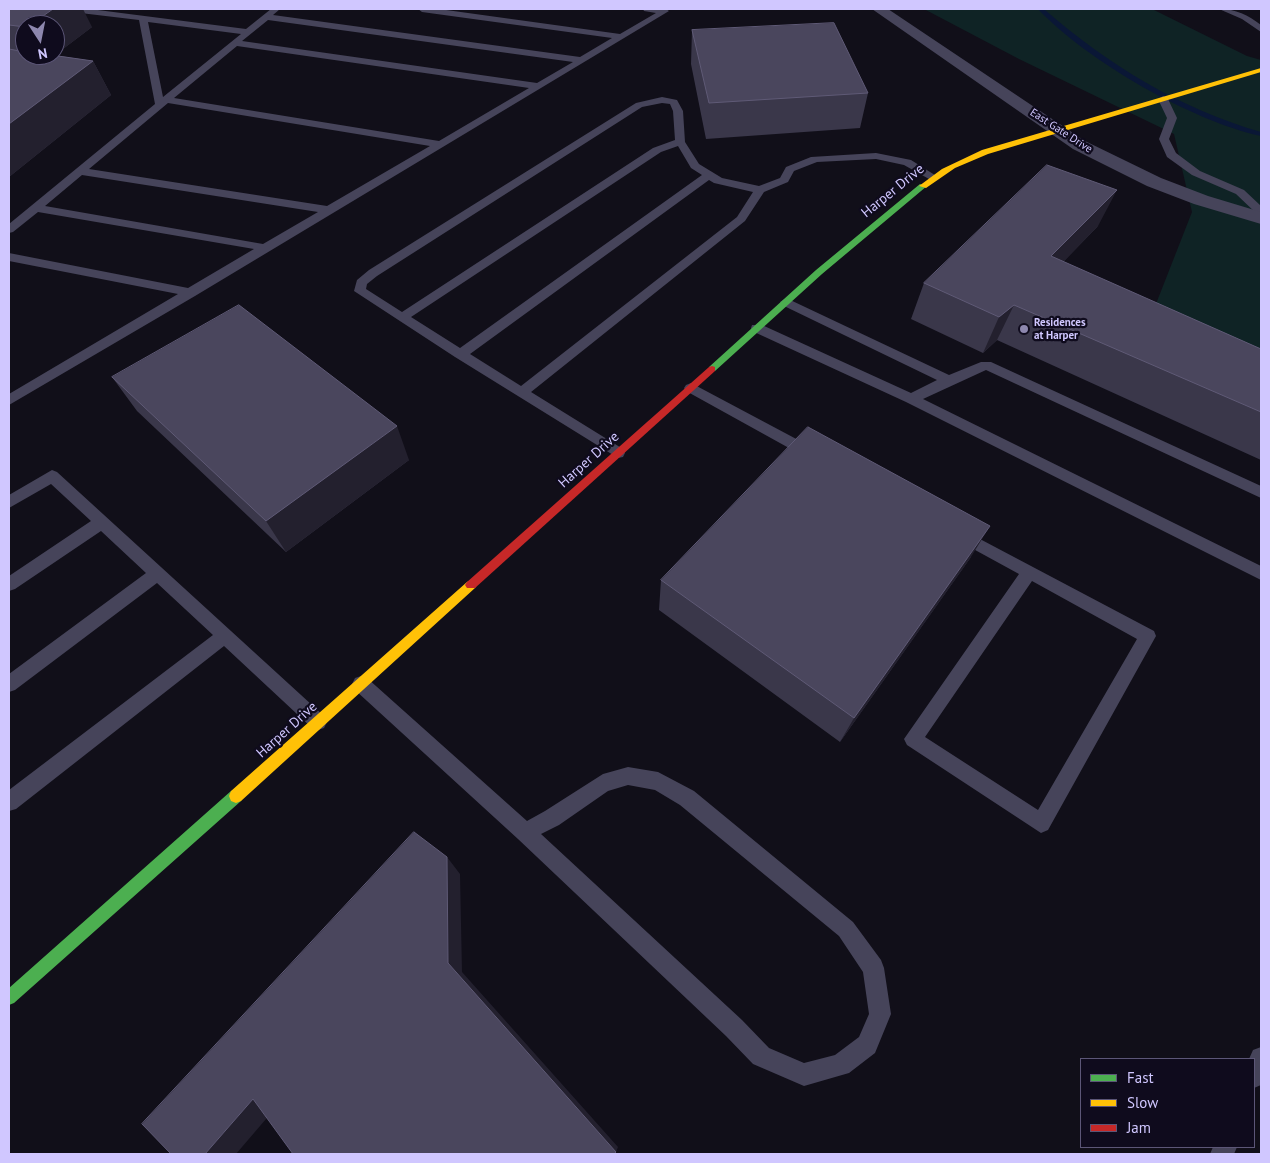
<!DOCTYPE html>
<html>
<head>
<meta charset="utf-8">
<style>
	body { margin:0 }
	#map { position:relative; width:1270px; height:1163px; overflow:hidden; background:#110f19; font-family:"PT Sans",sans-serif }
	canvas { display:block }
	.frame { position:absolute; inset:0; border:10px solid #d0c7ff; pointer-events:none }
	.legend { position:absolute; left:1080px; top:1058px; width:175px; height:90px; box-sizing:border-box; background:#0f0b1d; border:1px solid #5c5677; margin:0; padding:6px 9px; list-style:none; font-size:15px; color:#d0c7ff }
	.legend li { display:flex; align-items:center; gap:10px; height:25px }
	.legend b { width:25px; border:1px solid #5c5677 }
	.north { position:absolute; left:15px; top:15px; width:50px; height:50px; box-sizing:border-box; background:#0f0b1d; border:1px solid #5c5677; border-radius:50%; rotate:169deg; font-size:14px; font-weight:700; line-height:20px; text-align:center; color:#d0c7ff }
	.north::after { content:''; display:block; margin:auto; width:18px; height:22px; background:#8d87ae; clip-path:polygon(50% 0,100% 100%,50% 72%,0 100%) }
</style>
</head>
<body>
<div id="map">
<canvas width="1270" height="1163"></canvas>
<div class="frame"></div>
<ul class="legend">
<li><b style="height:6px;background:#4caf50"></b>Fast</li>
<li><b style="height:6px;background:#ffc107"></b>Slow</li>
<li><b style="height:6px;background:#c62828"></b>Jam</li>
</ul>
<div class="north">N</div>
</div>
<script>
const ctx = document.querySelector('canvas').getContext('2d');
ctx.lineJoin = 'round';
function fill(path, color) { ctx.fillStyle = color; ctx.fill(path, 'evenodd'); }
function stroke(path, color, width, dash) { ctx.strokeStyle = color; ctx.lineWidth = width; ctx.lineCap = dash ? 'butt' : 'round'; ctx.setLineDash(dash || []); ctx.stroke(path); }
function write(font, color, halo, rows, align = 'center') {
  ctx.font = font + ' "PT Sans",sans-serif'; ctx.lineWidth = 4.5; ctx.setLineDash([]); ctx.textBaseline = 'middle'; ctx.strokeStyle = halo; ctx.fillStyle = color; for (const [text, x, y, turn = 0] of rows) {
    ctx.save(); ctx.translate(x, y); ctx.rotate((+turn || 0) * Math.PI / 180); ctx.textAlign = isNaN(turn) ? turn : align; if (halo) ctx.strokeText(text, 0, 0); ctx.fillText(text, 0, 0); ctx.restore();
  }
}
fill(new Path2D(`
	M924,9h228l95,47 14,4v363l-118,-86 49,-125 -18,-78 -155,-75z`), '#0f2325');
fill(new Path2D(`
	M1038,9h6c63,55 136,100 217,123v4c-69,-15 -174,-75 -223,-127z`), '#0a1736');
fill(new Path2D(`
	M68,9h22l156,20 25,-20h9l-7,6 307,42 32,-19 -190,-26 -4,-3h21l181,25 36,-21 -12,-2 -1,-2h23l3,2 -474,285 -186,109v-11l169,-100 -169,-33v-8l179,35 66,-39 -216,-37 -25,20 -4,1v-9l146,-120 -16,-84 -67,-8zM268,20l305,42 -36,21 -295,-42zM148,22l93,12 -78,63zM237,46l292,42 -90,53 -265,-43zM168,103l262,43 -103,60 -238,-37zM82,175l236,37 -55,32 -218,-38z
	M1219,9c17,0 29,6 42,16v7l-19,-13z
	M1163,96l5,3 9,19 -8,21 7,14 24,18 44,19 17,16v9l-4,-1 -21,-20 -44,-19 -25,-18 -8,-18 8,-21 -9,-19z
	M662,97l15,3 6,11 2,31 14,22 23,14 37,8 21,-8 6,-11 25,-10 65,-4 35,7 27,17 -5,3 -4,-1 -25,-14 -28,-6 -59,3 -23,9 -6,11 -24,10 -19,29 -214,171 92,57 2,4 -2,4 -5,1 -163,-101 -101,-66 3,-11 12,-10 267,-167zM662,103l8,1 3,7 2,29 -22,8 -251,164 -36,-23 1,-5 10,-8 265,-169zM678,146l13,22 11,7 -242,173 -49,-31 250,-165zM709,180l5,3 39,9 -16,25 -216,169 -51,-32z
	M786,298l163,77 32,-13h10l270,124v12l-275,-128 -63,29 338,167v14l-355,-178 -154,-71 -1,-3 1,-3h10l149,68 26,-13 -155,-75 -2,-3z
	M691,383l126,67 2,4 -2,4 -5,1 -5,-1 -121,-67 -2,-3 2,-3z
	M52,470l5,2 267,244 3,6 -3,6 -6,2 -6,-2 -88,-82 -208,163 -7,2v-21l204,-155 -56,-52 -142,107 -6,2v-18l137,-101 -45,-42 -86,58 -6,2v-15l82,-55 -40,-37 -42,24v-13z
	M961,529l193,102 2,5 -108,194 -7,3 -134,-88 -3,-6 115,-165 -64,-35 -2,-4 2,-4zM1032,581l105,58 -99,171 -113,-73z
	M361,676l6,2 160,143 18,-10 58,-37 25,-7 30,5 36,19 159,131 28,38 3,8 7,46 -16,39 -26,20 -45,13 -51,-22 -27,-28 -208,-197 -163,-149 -3,-6 3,-6zM628,785l27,5 25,15 159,131 24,36 6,42 -10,23 -24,18 -31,8 -35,-15 -27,-28 -201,-186 18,-9 49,-34z
	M1261,1047v38l-7,3v-29h-5l4,-9z
	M1213,1147h24l-3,7h-24z`), '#46445a');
fill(new Path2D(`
	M872,9h16l197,132 76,37 47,18 53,16v12l-67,-20 -47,-18 -74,-37z`), '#46445a');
fill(new Path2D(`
	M920,184l7,2 -105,88 -107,97h-6v-4l107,-97z
	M236,789l5,2 2,5 -2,5 -227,202 -5,2v-17l222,-197z`), '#4caf50');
fill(new Path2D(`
	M1261,68v4l-273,82 -33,14 -29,20 -7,-2 23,-17 40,-19z
	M471,580l4,2 2,3 -2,3 -234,213 -5,2 -5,-2 -2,-5 2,-5 236,-209z`), '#ffc107');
fill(new Path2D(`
	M712,366l3,1v4l-240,217h-8l-2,-3 2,-3 242,-215z`), '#c62828');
fill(new Path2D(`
	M9,9l83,18 -37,28v-30h-30v30h29l39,6 18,34 -102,82z
	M692,30l176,63 -8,35 -154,11 -15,-75z
	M1098,226l-35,36 198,87v111l-264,-120 -14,13 -72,-34 13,-36z
	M112,377l297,83 -123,92 -149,-141z
	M971,557l-131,185 -181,-132 2,-30z`), '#3a374a');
fill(new Path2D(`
	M53,9h30l9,18 -37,28v-30h-25z
	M93,61l18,34 -102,82v-53z
	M1117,190l-19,36 -64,66 17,-36z
	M1014,305l-17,35 -14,13 16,-36z
	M397,426l12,34 -123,92 -20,-31z
	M990,526l-19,31 -131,185 14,-24z
	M447,857l13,17 2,98 156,175 -2,5 -168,-189z
	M284,1098l-48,56h-31l48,-55z`), '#23202e');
const building = new Path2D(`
	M9,9h44l-23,16h-5v2l-16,-2z
	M834,23l34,70 -159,10 -17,-73z
	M9,49l16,3v3h26l42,6 -84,63z
	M1047,165l70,25 -66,66 210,93v63l-247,-107 -15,12 -75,-34z
	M239,305l158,121 -131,95 -154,-144z
	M808,427l182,99 -136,192 -193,-138z
	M414,832l33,25 1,106 168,189 -2,2h-321l-40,-55 -48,55h-34l-29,-30z`);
fill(building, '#4a465d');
stroke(building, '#5f5a76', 1);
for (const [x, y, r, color] of [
	[1024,329,5,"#8d87ae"]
]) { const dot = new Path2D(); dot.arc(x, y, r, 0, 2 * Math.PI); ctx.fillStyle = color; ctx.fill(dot); stroke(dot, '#0f0b1d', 2); }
write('11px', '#d0c7ff', '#0f0b1d', [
	["East Gate Drive",1061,131,33]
]);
write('bold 11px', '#d0c7ff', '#0f0b1d', [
	["Residences",1034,323],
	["at Harper",1034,336]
], 'left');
write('14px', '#d0c7ff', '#0f0b1d', [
	["Harper Drive",893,191,-39],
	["Harper Drive",589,460,-42],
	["Harper Drive",287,730,-42]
]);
</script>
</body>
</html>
